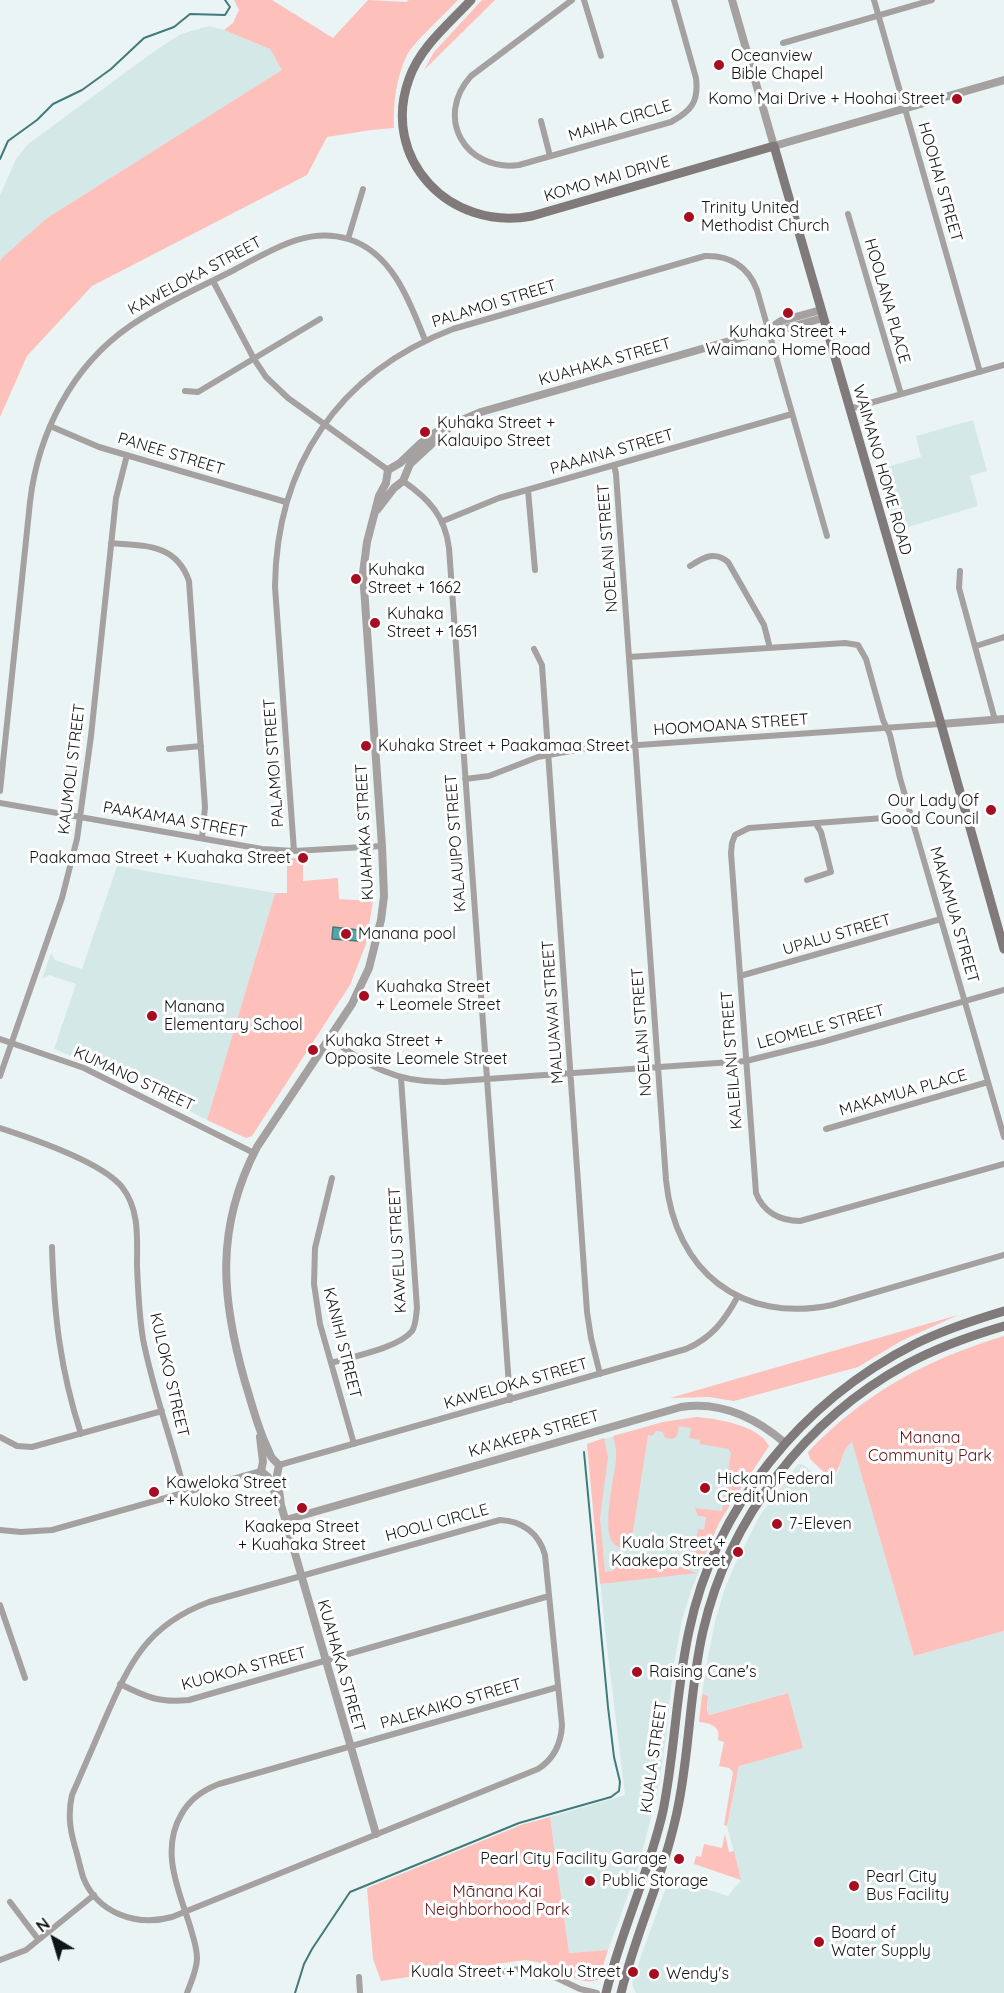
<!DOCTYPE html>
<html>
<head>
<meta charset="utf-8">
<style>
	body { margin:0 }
	#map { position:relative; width:1004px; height:1993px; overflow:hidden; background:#ebf4f4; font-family:Quicksand,sans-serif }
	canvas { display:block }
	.north { position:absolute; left:24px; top:1909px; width:60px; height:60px; -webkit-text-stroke:4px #fff; paint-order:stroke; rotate:322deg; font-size:16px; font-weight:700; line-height:24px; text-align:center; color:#111414 }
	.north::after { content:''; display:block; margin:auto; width:21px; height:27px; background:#111414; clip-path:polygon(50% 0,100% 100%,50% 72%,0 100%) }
</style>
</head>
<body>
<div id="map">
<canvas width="1004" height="1993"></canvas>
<div class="north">N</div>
</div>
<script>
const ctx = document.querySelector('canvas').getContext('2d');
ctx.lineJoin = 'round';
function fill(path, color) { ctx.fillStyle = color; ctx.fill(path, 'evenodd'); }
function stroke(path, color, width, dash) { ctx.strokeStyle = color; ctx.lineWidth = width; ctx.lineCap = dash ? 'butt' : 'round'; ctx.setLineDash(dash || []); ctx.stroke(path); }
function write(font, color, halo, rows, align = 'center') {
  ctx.font = font + ' Quicksand,sans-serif'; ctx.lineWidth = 6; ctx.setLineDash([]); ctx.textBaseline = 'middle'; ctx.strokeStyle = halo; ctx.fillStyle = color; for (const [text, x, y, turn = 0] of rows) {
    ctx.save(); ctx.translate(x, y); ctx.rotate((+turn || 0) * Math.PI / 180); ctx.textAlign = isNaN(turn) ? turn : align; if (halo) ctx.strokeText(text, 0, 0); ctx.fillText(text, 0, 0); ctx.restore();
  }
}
fill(new Path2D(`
	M209,26l15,4 46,19 13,21 -236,148 -47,43v-66l16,-36 12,-15 128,-94 25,-16z
	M973,420l14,51 -17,5 8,30 -83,25 -18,-61 44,-13 -5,-21z
	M117,866l158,27 -68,227 -82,-42 -71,-29 22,-65 -27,-9 -7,4 9,-26 4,7 27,9z
	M697,1417l18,2 26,7 22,12 6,8 -50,77 -28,68 -9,29 -9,49 -7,69 -9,56 -18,71 -31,85 -39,3 -19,-136 75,-22 -20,-165 -18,-186 76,-22z
	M852,1441l62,215 90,-25v362h-368l-4,-8 9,-29 27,-74 10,-2 50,16 13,-16 -14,-54 12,-60 48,-73 -79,22v-19l-6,-2 5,-31 8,-42 10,-33 11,-26 23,-45 39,-53 6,1 22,20 12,-13 7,-23z`), '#d5e8e8');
fill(new Path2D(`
	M234,0h38l61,38 35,-38 38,2 3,-2h49c-12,13 -44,42 -51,55 -11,23 -14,48 -13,73l-23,2 -44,7 -20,38 -215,111 -65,70 -27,61v-156l3,-4 44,-39 235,-148 -12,-21 -46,-19 9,-7 6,-13z
	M482,0h13l-71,70 10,-18z
	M282,858h26l-5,6v17l35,-3 1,21 34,2 -7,43 -16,41 -98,151 -6,2 -39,-18 68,-227h12v-28l-2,-5z
	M958,1315l-57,26 -43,26 -124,34 -25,-4 -39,1z
	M1004,1336v295l-90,25 -62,-214c-13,10 -7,22 -21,37l-21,-20 -2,-7c58,-60 117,-92 196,-116z
	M697,1417c21,2 61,8 72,29l-37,55 -13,22 -18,40 -6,-3 -2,-4 5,-27 6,1 2,-13 -8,-1 -3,-8 27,3 9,-59 -2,-1v-2l-29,-5v-4l-11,-2 2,-10 -12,-2 -2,10 -4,3 -8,-1 -2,-6 -7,-1 -4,5 -4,-1 -17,109 5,1 1,3c-7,1 -17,2 -23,-4 -13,-13 0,-66 2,-84 1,-8 -1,-16 -3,-24l50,-14z
	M604,1438l4,19 -8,61 5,54 8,-1 3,-8 11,-6 46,6 1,2 23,8 -97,11 -13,-140z
	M788,1693l15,55 -64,18 -12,60 -3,-1 9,-53 -4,-4 -10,-2 5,-24 -6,-2c3,-13 -7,-17 -19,-18l3,-28 6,2 -1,14 2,5z
	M550,1817l19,136 39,-3 -9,29c-17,9 -38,-10 -55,-15 -6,-2 -13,-3 -19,-4l-144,21 -8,-22 -6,-71 154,-63z
	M725,1834l4,18 5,-1 7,29 -47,-16 2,-8 5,1 3,-13 18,4z`), '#fdc0bb');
const water = new Path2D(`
	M333,927l26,3 -1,11 -26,-2z`);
fill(water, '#56a6a7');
stroke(water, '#417a7b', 1.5);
stroke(new Path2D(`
	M0,159l8,-18 29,-21 16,-16 29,-14 29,-21 33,-31 30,-11 16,-13 35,1 5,-8 -5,-7
	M295,1993l9,-29 8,-15 38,-57 169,-69 92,-26 8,-6 1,-9 -6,-25 -6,-50 -24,-255`), '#417a7b', 2);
stroke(new Path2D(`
	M572,0l-101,76c-37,41 -6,96 48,89l152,-43c20,-11 28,-20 25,-44l-22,-78
	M584,0l17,56
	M874,0l106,372
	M783,43l149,-43
	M541,121l9,35
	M848,214l53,180
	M348,239l15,-50
	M213,281l41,78 12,18 22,21 100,72
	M185,391l13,1 122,-73
	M849,409l155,-44
	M50,426l49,21 187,55
	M614,465l2,9 50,706c9,91 75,144 166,125l172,-50
	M403,481c26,18 42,35 46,67l61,852
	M528,490l7,80
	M443,521l56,-23 293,-84
	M111,543c33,3 65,0 78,38l16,226 -3,31
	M690,566c13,-8 24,-16 38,-4l36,63 6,23
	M960,571l-1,17 36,132
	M976,646l28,-9
	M534,649l8,16 45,647 4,26 9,36
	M629,657l216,-14 13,2 8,14 17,61 7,15 10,43 104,359
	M169,749l32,-3
	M465,779l24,-3 49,-19 43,-8 360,-25
	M0,791l30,-289c8,-69 42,-136 100,-176 32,-22 69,-38 104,-56 35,-18 72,-44 114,-31 44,13 62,63 77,101
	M0,803l262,46 32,2 88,-5
	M911,816l-162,12 -14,7 -3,8 -1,10 25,340c7,19 24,28 44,28l204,-57
	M294,851l-19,-264c1,-121 63,-214 178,-258l252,-73c24,-1 43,10 52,34l70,246
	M807,880l24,-8 -10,-40 -5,-8
	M740,976l201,-57
	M329,1038c41,28 64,44 115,44l302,-21 76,-19 182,-52
	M0,1039l84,29 170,85
	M0,1076l62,-178 15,-59 14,-103 25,-238 11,-43
	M0,1128c31,10 102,34 122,59 18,23 15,52 15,79 1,24 2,49 6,73 10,52 29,102 42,154
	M826,1129l162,-47
	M332,1178l-17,70 -1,36 6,40 34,120
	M52,1247c2,68 8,122 29,187
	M331,1363c20,-6 68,-15 81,-32 4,-6 4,-16 5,-23l-16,-230
	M0,1437l17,9 15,1 130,-36
	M279,1465l407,-116c26,-11 39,-29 52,-53
	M500,1520c22,1 39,13 45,35l17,170c-1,19 -8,34 -24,44l-366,148c-36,10 -75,-4 -89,-40 -2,-7 -4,-15 -6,-23 -6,-20 -10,-37 -5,-59 11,-25 22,-51 33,-76 25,-57 42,-94 104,-117z
	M0,1530l21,2 31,-2 209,-59
	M0,1605l25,73
	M120,1684c26,13 39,19 69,16l360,-104
	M10,1902l28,37
	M0,1960l26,-10 68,-55
	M482,1975l37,-6h14l11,3 36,17 17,4
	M359,1977l1,16
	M187,1993c4,-11 10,-23 10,-35 0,-11 -4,-21 -7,-32 -11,-35 -30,-75 -9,-111 8,-15 22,-25 38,-31l339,-97`), '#a5a1a1', 6);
stroke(new Path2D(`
	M732,0l42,146 230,-66
	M769,329l12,-8 40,-11
	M377,510l17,-22 9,-7 7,-17 41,-38
	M941,724l63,-5
	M260,1437l3,25 -2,9 7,6 10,23
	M286,1520l395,-113c39,-6 75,11 104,36
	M376,1834l-95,-329 -4,-30 2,-10c-2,-2 -4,-4 -6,-6 -3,-3 -4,-8 -6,-12 -10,-21 -15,-43 -22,-65 -24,-84 -30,-154 12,-235l95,-143 17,-36 12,-48 3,-24 -2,-50 -19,-273 4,-31 12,-46 7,-13 2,-13 12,-7 21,-20 18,-13 42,-18 287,-82 15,-1 40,-11`), '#a5a1a1', 8);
stroke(new Path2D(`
	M471,0c-22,24 -51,47 -62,79 -29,80 41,153 123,137l242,-70 167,578 63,225
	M606,1993c15,-62 43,-120 57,-182 12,-59 13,-121 26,-180 26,-124 113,-230 226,-287 28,-14 59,-24 89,-33
	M621,1993c16,-65 46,-125 58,-191 11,-57 11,-115 24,-171 26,-113 103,-212 204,-267 31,-17 63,-28 97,-38`), '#807a7a', 9);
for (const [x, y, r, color] of [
	[719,65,6,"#a60d21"],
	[957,99,6,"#a60d21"],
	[689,217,6,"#a60d21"],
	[788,313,6,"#a60d21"],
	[425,432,6,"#a60d21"],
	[356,579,6,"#a60d21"],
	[375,623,6,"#a60d21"],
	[366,746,6,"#a60d21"],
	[991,810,6,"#a60d21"],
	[303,858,6,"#a60d21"],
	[346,934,6,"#a60d21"],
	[364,996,6,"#a60d21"],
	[152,1016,6,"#a60d21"],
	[313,1050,6,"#a60d21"],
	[705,1488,6,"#a60d21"],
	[154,1492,6,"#a60d21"],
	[302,1508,6,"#a60d21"],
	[777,1524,6,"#a60d21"],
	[738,1552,6,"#a60d21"],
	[637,1672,6,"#a60d21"],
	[679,1859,6,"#a60d21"],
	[590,1881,6,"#a60d21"],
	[854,1886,6,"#a60d21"],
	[819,1942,6,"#a60d21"],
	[633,1972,6,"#a60d21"],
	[654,1974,6,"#a60d21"]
]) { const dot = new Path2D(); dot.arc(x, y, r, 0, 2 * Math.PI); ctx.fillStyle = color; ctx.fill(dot); stroke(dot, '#fff', 2); }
write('16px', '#111414', '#fff', [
	["Oceanview",731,56],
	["Bible Chapel",731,74],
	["Komo Mai Drive + Hoohai Street",945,99,"right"],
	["Trinity United",701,208],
	["Methodist Church",701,226],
	["Kuhaka Street +",788,332,"center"],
	["Waimano Home Road",788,350,"center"],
	["Kuhaka Street +",437,423],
	["Kalauipo Street",437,441],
	["Kuhaka",368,570],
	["Street + 1662",368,588],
	["Kuhaka",387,614],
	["Street + 1651",387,632],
	["Kuhaka Street + Paakamaa Street",378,746],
	["Our Lady Of",979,801,"right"],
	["Good Council",979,819,"right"],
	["Paakamaa Street + Kuahaka Street",291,858,"right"],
	["Manana pool",358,934],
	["Kuahaka Street",376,987],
	["+ Leomele Street",376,1005],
	["Manana",164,1007],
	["Elementary School",164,1025],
	["Kuhaka Street +",325,1041],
	["Opposite Leomele Street",325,1059],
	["Hickam Federal",717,1479],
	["Credit Union",717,1497],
	["Kaweloka Street",166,1483],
	["+ Kuloko Street",166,1501],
	["7-Eleven",789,1524],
	["Kaakepa Street",302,1527,"center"],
	["+ Kuahaka Street",302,1545,"center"],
	["Kuala Street +",726,1543,"right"],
	["Kaakepa Street",726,1561,"right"],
	["Raising Cane's",649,1672],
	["Pearl City Facility Garage",667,1859,"right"],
	["Pearl City",866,1877],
	["Bus Facility",866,1895],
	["Public Storage",602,1881],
	["Board of",831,1933],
	["Water Supply",831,1951],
	["Kuala Street + Makolu Street",621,1972,"right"],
	["Wendy's",666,1974]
], 'left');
write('16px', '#111414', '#fff', [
	["MAIHA CIRCLE",620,121,-17],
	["KOMO MAI DRIVE",607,179,-16],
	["HOOHAI STREET",940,182,74],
	["KAWELOKA STREET",195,276,-28],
	["HOOLANA PLACE",887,301,74],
	["PALAMOI STREET",494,304,-17],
	["KUAHAKA STREET",605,362,-16],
	["PAAAINA STREET",612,452,-16],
	["PANEE STREET",171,454,17],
	["WAIMANO HOME ROAD",882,470,74],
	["NOELANI STREET",608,548,-94],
	["HOOMOANA STREET",731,725,-4],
	["PALAMOI STREET",274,763,-94],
	["KAUMOLI STREET",72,769,-83],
	["PAAKAMAA STREET",175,820,10],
	["KUAHAKA STREET",365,832,-93],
	["KALAUIPO STREET",456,843,-94],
	["MAKAMUA STREET",954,915,74],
	["UPALU STREET",837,935,-16],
	["MALUAWAI STREET",553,1012,-94],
	["LEOMELE STREET",821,1027,-15],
	["NOELANI STREET",642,1032,-94],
	["KALEILANI STREET",732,1060,-94],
	["KUMANO STREET",134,1079,25],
	["MAKAMUA PLACE",903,1093,-16],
	["KAWELU STREET",398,1250,-93],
	["KANIHI STREET",342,1343,76],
	["KULOKO STREET",169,1375,77],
	["KAWELOKA STREET",516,1384,-16],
	["KA'AKEPA STREET",534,1434,-16],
	["HOOLI CIRCLE",437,1523,-15],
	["KUAHAKA STREET",341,1666,74],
	["KUOKOA STREET",244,1669,-15],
	["PALEKAIKO STREET",451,1704,-16],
	["KUALA STREET",654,1757,-82]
]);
write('16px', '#611518', '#fff', [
	["Manana",930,1438],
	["Community Park",930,1456],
	["Mānana Kai",497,1892],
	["Neighborhood Park",497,1910]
]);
</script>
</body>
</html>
